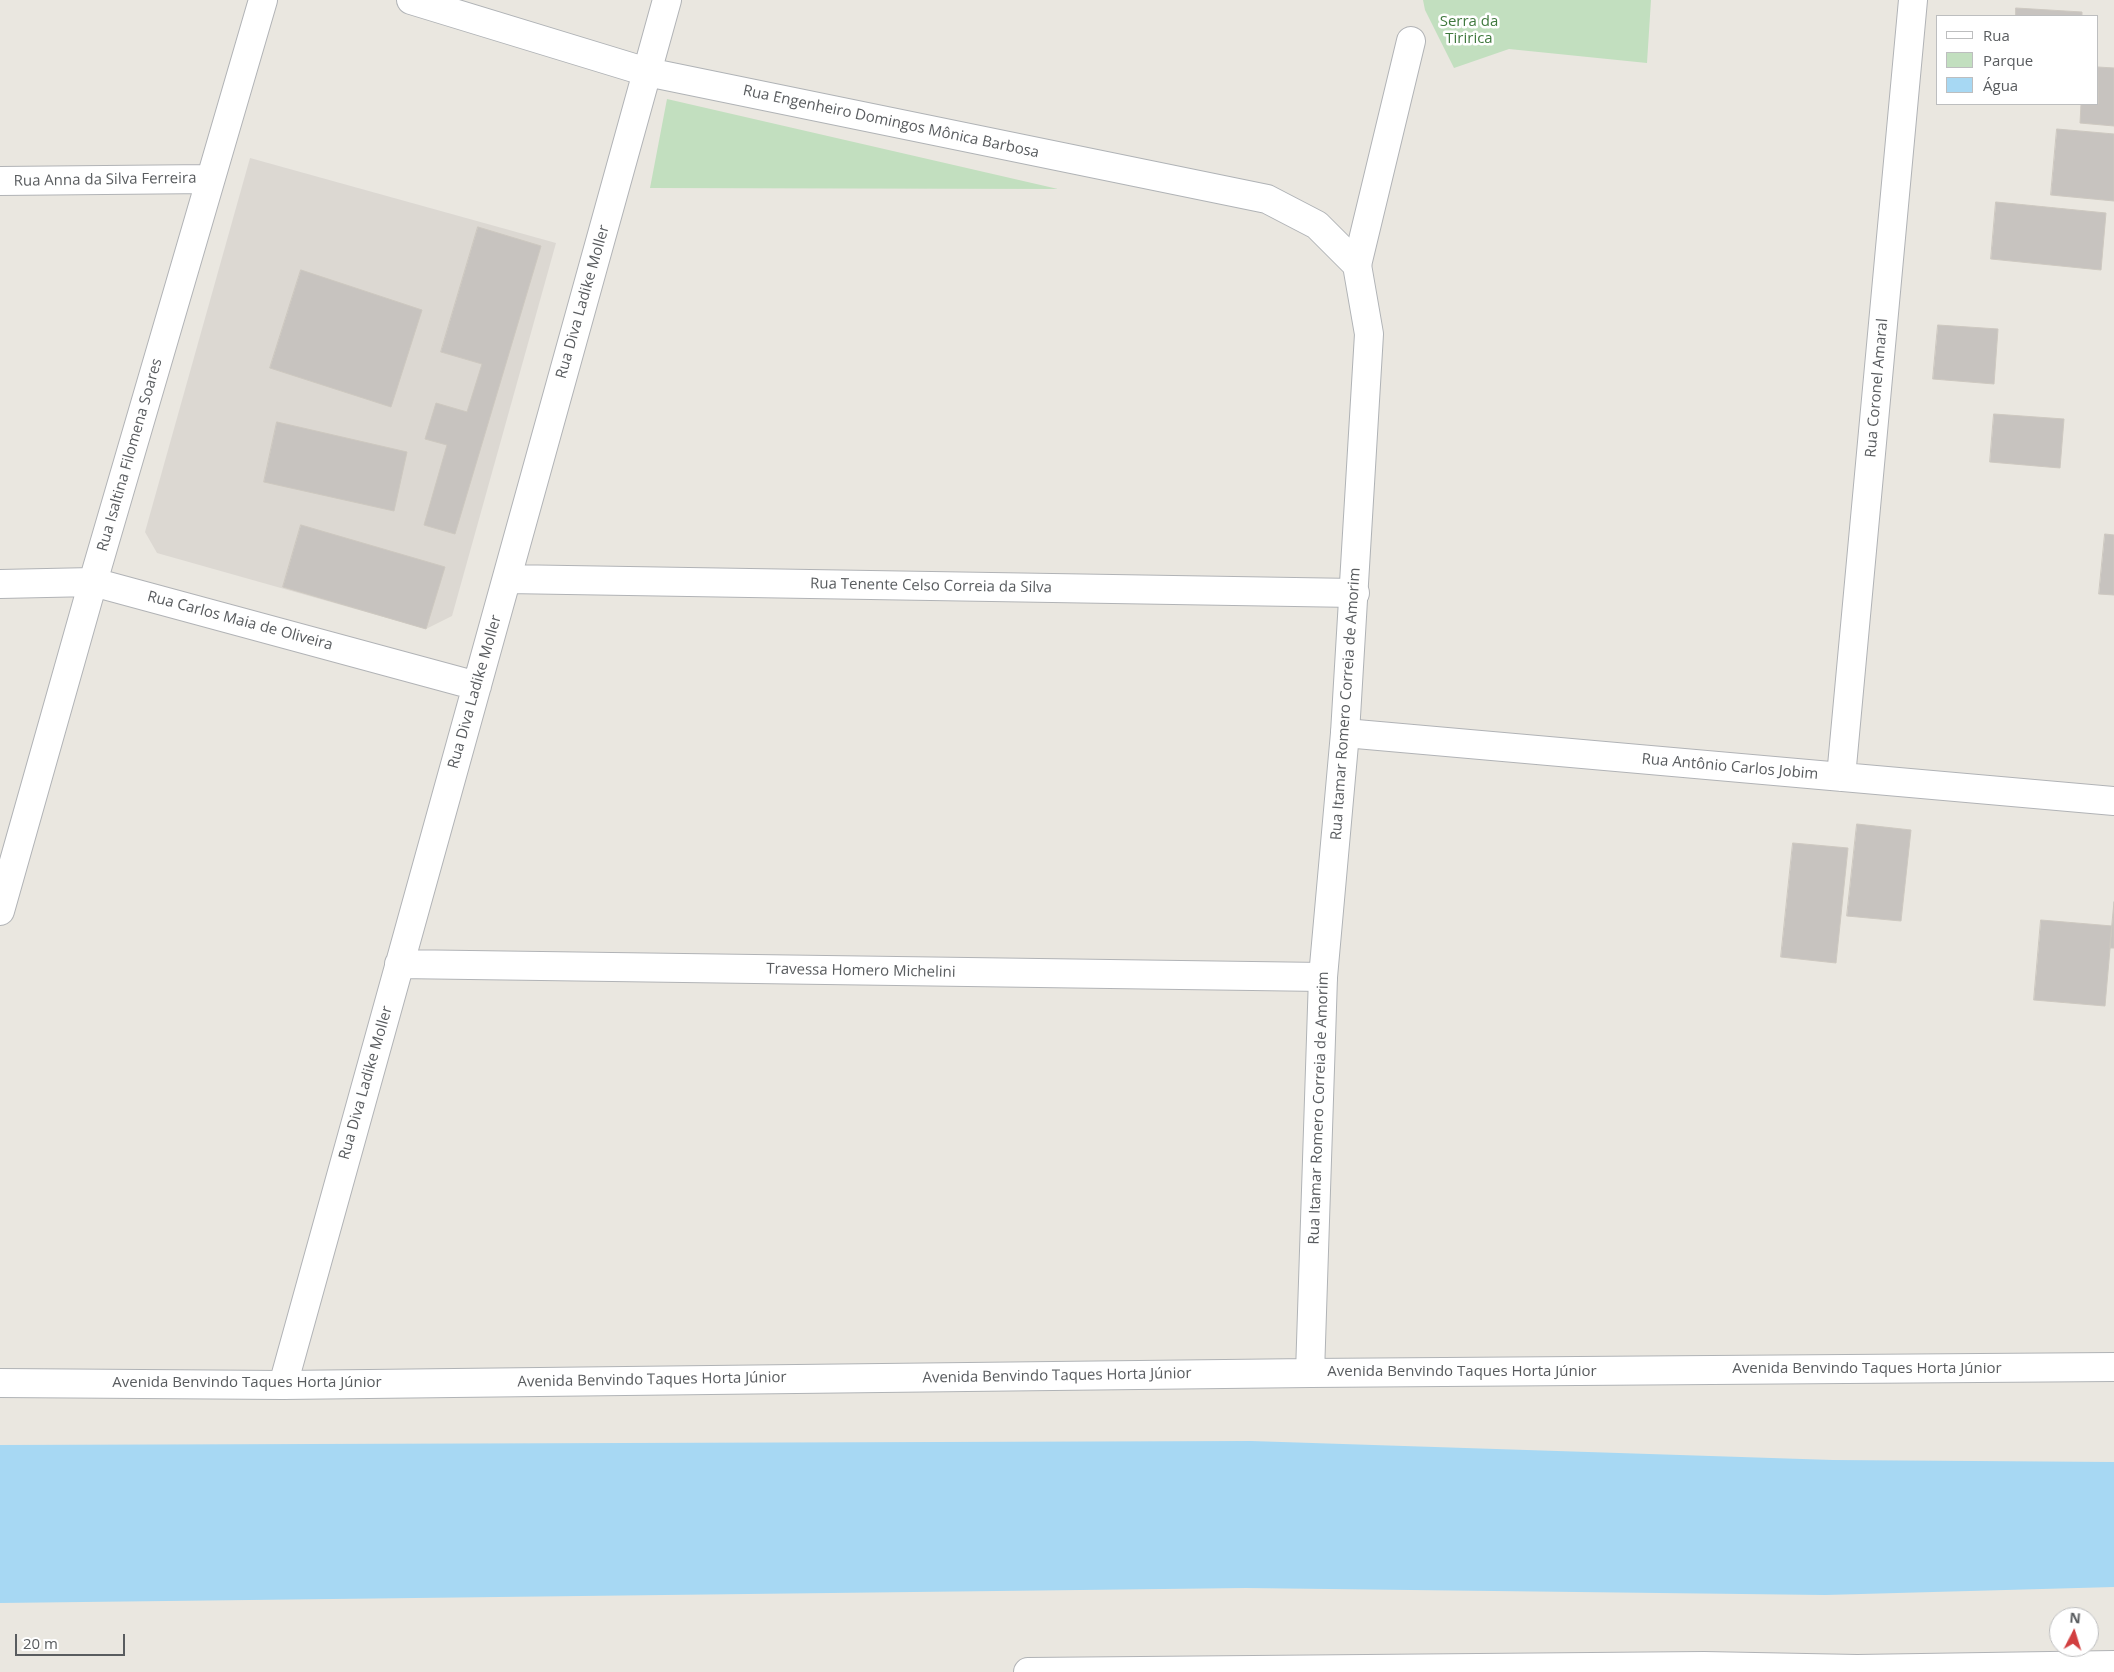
<!DOCTYPE html>
<html>
<head>
<meta charset="utf-8">
<style>
	body { margin:0 }
	#map { position:relative; width:2114px; height:1672px; overflow:hidden; background:#eae7e0; font-family:"Open Sans",sans-serif }
	canvas { display:block }
	.legend { position:absolute; left:1936px; top:15px; width:162px; height:90px; box-sizing:border-box; background:#fff; border:1px solid #bdbebf; margin:0; padding:6px 9px; list-style:none; font-size:15px; color:#595c5f }
	.legend li { display:flex; align-items:center; gap:10px; height:25px }
	.legend b { width:25px; border:1px solid #bdbebf }
	.north { position:absolute; left:2049px; top:1607px; width:50px; height:50px; box-sizing:border-box; background:#fff; border:1px solid #bdbebf; border-radius:50%; rotate:5deg; font-size:14px; font-weight:700; line-height:20px; text-align:center; color:#595c5f }
	.north::after { content:''; display:block; margin:auto; width:18px; height:22px; background:#d13f40; clip-path:polygon(50% 0,100% 100%,50% 72%,0 100%) }
	.scale { position:absolute; left:15px; top:1634px; width:110px; height:22px; box-sizing:border-box; border:2px solid #595c5f; border-top:0; padding-left:6px; font-size:15px; line-height:18px; white-space:nowrap; color:#595c5f; -webkit-text-stroke:4px #fff; paint-order:stroke }
</style>
</head>
<body>
<div id="map">
<canvas width="2114" height="1672"></canvas>
<ul class="legend">
<li><b style="height:6px;background:#fff"></b>Rua</li>
<li><b style="height:14px;background:#c2dfbf"></b>Parque</li>
<li><b style="height:14px;background:#a7d8f3"></b>Água</li>
</ul>
<div class="north">N</div>
<div class="scale">20 m</div>
</div>
<script>
const ctx = document.querySelector('canvas').getContext('2d');
ctx.lineJoin = 'round';
function fill(path, color) { ctx.fillStyle = color; ctx.fill(path, 'evenodd'); }
function stroke(path, color, width, dash) { ctx.strokeStyle = color; ctx.lineWidth = width; ctx.lineCap = dash ? 'butt' : 'round'; ctx.setLineDash(dash || []); ctx.stroke(path); }
function write(font, color, halo, rows, align = 'center') {
  ctx.font = font + ' "Open Sans",sans-serif'; ctx.lineWidth = 5; ctx.setLineDash([]); ctx.textBaseline = 'middle'; ctx.strokeStyle = halo; ctx.fillStyle = color; for (const [text, x, y, turn = 0] of rows) {
    ctx.save(); ctx.translate(x, y); ctx.rotate((+turn || 0) * Math.PI / 180); ctx.textAlign = isNaN(turn) ? turn : align; if (halo) ctx.strokeText(text, 0, 0); ctx.fillText(text, 0, 0); ctx.restore();
  }
}
fill(new Path2D(`
	M250,158l306,85 -104,373 -26,13 -269,-76 -12,-21z`), '#dcd8d2');
fill(new Path2D(`
	M1423,0h228l-4,63 -138,-14 -55,19 -29,-58z
	M667,99l391,90 -408,-1z`), '#c2dfbf');
fill(new Path2D(`
	M1251,1441l582,19 281,2v125l-289,8 -579,-7 -1246,15v-158z`), '#a7d8f3');
const building = new Path2D(`
	M2016,8l66,4v4h-66z
	M2098,67l16,1v58l-34,-3 1,-19h17z
	M2057,129l57,5v67l-63,-6z
	M1996,202l110,11 -5,57 -110,-11z
	M478,227l63,19 -86,288 -31,-9 23,-80 -22,-6 11,-36 31,9 15,-48 -41,-12z
	M301,270l121,40 -31,97 -121,-39z
	M1938,325l60,4 -4,55 -61,-5z
	M1994,414l70,5 -4,49 -70,-6z
	M277,422l130,30 -13,59 -130,-29z
	M301,525l144,42 -19,62 -143,-42z
	M2105,534l9,1v60l-15,-1z
	M1857,824l54,6 -10,91 -54,-5z
	M1793,843l55,5 -12,115 -55,-6z
	M2114,902v46h-4z
	M2041,920l71,6 -7,80 -71,-6z`);
fill(building, '#c7c3bf');
stroke(building, '#cdc8c0', 1);
const street = new Path2D(`
	M0,181l210,-2
	M1357,265l54,-224
	M507,579l848,14
	M0,584l93,-2 384,104
	M1345,733l769,68
	M1841,777l72,-777
	M0,911l93,-329 170,-582
	M399,964l924,13
	M283,1385l384,-1385
	M1028,1672l676,-6 153,3 257,-4`);
const secondary = new Path2D(`
	M411,0l236,72 620,127 50,26 40,40 12,69 -24,399 -22,244 -13,396
	M0,1383l283,2 1027,-12 804,-6`);
stroke(street, '#b1b3b6', 30);
stroke(secondary, '#b0b3b6', 30);
stroke(street, '#fff', 28);
stroke(secondary, '#fff', 28);
write('15px', '#40793e', '#fff', [
	["Serra da",1469,22],
	["Tiririca",1469,39]
]);
write('15px', '#595c5f', '#fff', [
	["Rua Engenheiro Domingos Mônica Barbosa",891,122,12],
	["Rua Anna da Silva Ferreira",105,180,-1],
	["Rua Diva Ladike Moller",583,302,-74],
	["Rua Coronel Amaral",1877,388,-85],
	["Rua Isaltina Filomena Soares",130,455,-74],
	["Rua Tenente Celso Correia da Silva",931,586,1],
	["Rua Carlos Maia de Oliveira",240,621,15],
	["Rua Diva Ladike Moller",475,692,-74],
	["Rua Itamar Romero Correia de Amorim",1346,704,-86],
	["Rua Antônio Carlos Jobim",1730,767,5],
	["Travessa Homero Michelini",861,971,1],
	["Rua Diva Ladike Moller",366,1083,-74],
	["Rua Itamar Romero Correia de Amorim",1319,1108,-88],
	["Avenida Benvindo Taques Horta Júnior",1867,1369],
	["Avenida Benvindo Taques Horta Júnior",1462,1372],
	["Avenida Benvindo Taques Horta Júnior",1057,1376,-1],
	["Avenida Benvindo Taques Horta Júnior",652,1380,-1],
	["Avenida Benvindo Taques Horta Júnior",247,1383]
]);
</script>
</body>
</html>
